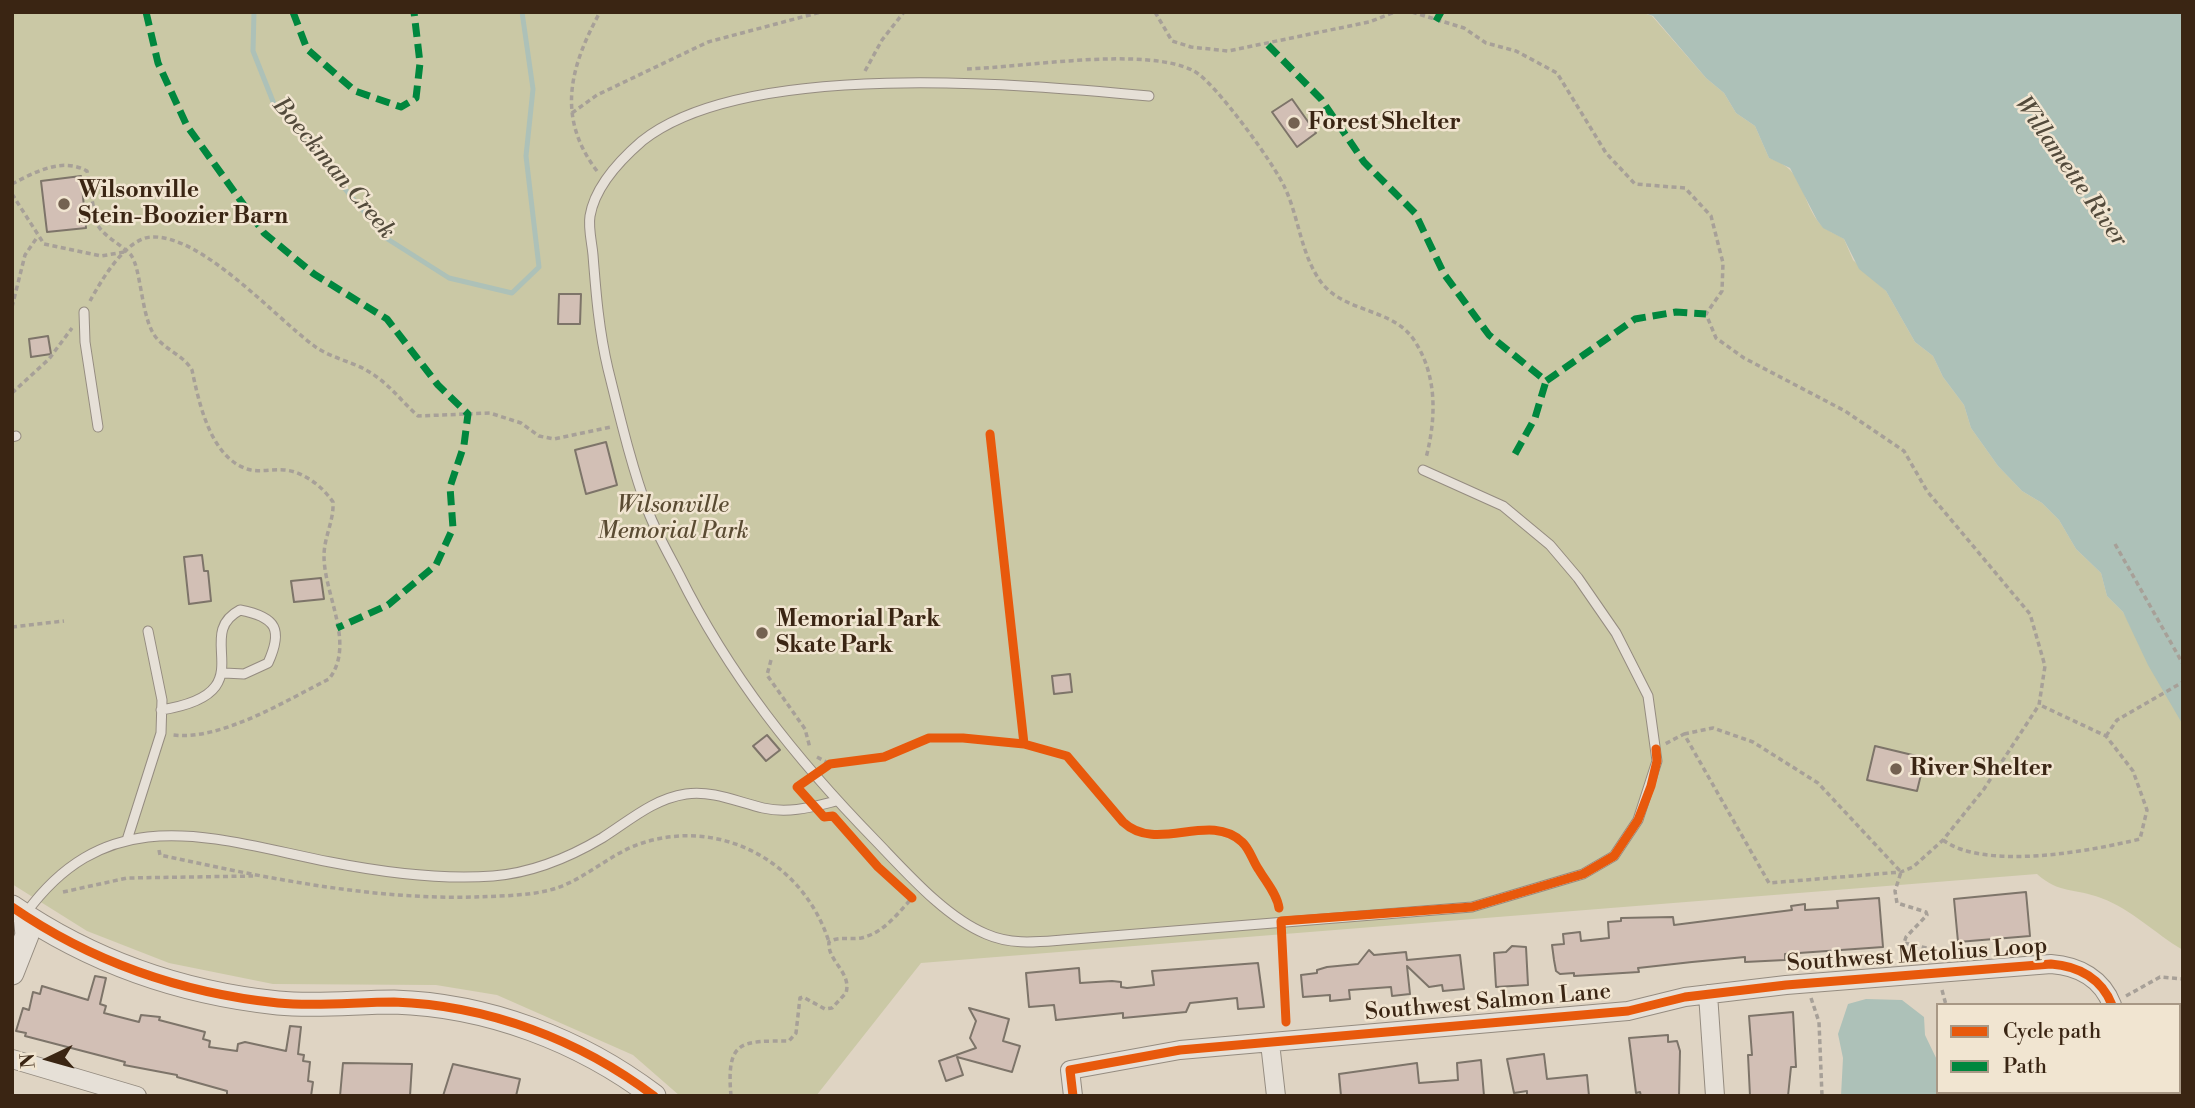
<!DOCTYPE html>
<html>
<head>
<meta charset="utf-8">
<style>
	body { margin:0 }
	#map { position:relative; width:2195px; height:1108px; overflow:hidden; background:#dfd4c3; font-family:"Libre Bodoni",serif }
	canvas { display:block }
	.frame { position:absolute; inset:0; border:14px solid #3a2513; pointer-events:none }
	.legend { position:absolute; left:1936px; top:1003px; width:245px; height:91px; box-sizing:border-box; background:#f1e5d1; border:2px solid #a89885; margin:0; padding:9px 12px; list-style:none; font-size:21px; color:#3a2513 }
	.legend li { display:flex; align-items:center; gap:14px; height:35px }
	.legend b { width:35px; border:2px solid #a89885 }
	.north { position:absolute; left:14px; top:1024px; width:70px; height:70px; -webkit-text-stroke:5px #f1e5d1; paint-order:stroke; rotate:265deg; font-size:19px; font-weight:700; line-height:28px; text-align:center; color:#3a2513 }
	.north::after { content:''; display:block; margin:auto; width:24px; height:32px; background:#3a2513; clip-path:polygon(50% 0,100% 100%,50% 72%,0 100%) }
</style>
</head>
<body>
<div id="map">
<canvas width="2195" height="1108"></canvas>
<div class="frame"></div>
<ul class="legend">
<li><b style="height:9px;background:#e8590c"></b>Cycle path</li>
<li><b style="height:9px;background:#00873e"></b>Path</li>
</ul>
<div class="north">N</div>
</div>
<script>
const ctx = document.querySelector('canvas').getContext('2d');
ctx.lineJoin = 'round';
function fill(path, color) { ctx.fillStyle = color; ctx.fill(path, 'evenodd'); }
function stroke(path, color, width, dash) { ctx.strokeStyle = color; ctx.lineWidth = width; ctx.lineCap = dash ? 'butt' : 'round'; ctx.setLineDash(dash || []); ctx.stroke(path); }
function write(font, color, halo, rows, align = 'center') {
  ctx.font = font + ' "Libre Bodoni",serif'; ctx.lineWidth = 5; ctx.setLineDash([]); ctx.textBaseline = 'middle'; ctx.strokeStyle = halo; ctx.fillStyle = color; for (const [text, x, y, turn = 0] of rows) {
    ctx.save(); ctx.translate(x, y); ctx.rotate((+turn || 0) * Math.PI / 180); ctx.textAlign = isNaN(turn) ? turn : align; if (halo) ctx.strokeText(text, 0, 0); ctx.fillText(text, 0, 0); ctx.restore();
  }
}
fill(new Path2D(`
	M12,12h1629l11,4 54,62 18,15 12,20 19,13 14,32c38,12 30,42 52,67 6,6 16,9 23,14l9,21 33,31 29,51 18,14 10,21 21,28 7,23 27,38 24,25 20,12 17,17 17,29 25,24 6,23 16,16 56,101 4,12v225c-29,-17 -50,-40 -82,-52 -26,-10 -42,-4 -64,-24l-1116,89 -105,133h-136l-47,-41 -136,-60 -61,-10 -163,-1 -104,-21 -82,-32 -75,-47z`), '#cac8a5');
fill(new Path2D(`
	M1641,12h542v713l-35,-60 -25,-53 -16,-16 -6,-23 -25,-24 -17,-29 -17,-17 -20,-12 -24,-25 -27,-38 -7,-23 -21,-28 -10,-21 -18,-14 -29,-51 -27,-22 -15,-30 -21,-11 -6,-8 -27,-52 -21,-10 -14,-32 -19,-13 -12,-20 -18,-15 -53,-62z
	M1866,999l36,1 22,17 1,18 13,27v30h30v4h-127l2,-38 -5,-24 10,-30z`), '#adc1b8');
stroke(new Path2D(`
	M254,12l-1,39 21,53 112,134 63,40 63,15 27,-26 -13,-111 7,-67 -11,-77`), '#adc1b8', 5);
const building = new Path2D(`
	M1292,99l24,34 -19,14 -25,-35z
	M81,176l5,52 -39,4 -6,-51z
	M559,294h22l-1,30h-22z
	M48,336l3,18 -20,3 -2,-18z
	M606,442l11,43 -31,9 -11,-44z
	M202,555l2,16h4l3,30 -22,3 -5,-47z
	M321,578l3,21 -30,3 -3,-21z
	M1070,674l2,18 -18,2 -2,-18z
	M767,735l13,15 -14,11 -13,-15z
	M1875,746l50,12 -8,33 -50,-11z
	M2026,892l4,44 -72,6 -4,-43z
	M1879,898l4,49 -98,7v6l-40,2v-5l-53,5 -54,6 1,4 -65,4v-3l-14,1 -4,-3 -2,-11 -2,-15 12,-1 -1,-10 17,-2 1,9 28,-3 -1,-16 13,-1v-3l52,-1 1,8 118,-15 -1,-4 14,-2v6l33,-2 -1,-7z
	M1512,946l14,1 2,38 -32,2 -2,-34 12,-1z
	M1369,950l5,5 32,-3 1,8 53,-5 4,34 -21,2 -1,-6 -13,2 -22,-21 3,28 -18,2 -1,-9 -42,3 1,9 -20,2v-6l-27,2 -2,-22 16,-2v-3l10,-3 31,-3z
	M1258,963l6,44 -26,2 -1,-11 -47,5 -4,9 -63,6v-5l-67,7 -2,-15 -25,2 -3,-34 53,-5 1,15 32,-2 9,1v5l6,1 27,-3 -2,-14z
	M95,976l11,2 -6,26 6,2 -2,7 35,9 2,-7 19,2 -1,3 46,12 -2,7 7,2 -1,6 28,4 1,-7 7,-2 41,9 4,-25 11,1 -3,27 6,1 -1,6 7,1 -2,19 5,1 -2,14h-84v-5l-50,-14v-2l-53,-10 1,-3 -100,-26 1,-3 -10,-2 7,-23 6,2 4,-18 7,2 2,-8 46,14z
	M969,1008l40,11 -6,22 17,5 -8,26 -55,-15 6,18 -17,6 -7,-20 37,-13 -6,-10 6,-17z
	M1793,1012l3,55h-5l-3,29h-38l-2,-41h4l-3,-39z
	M1668,1035v7l9,-1 3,10 -1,45h-38l-1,-4 -4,1 -7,-55z
	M1544,1054l3,25 40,-4 2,21h-62v-5l-13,2 -7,-34z
	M1481,1060l3,36h-143l-2,-22 78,-11 2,20 39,-3 -1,-17z
	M343,1063l69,1 -2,32h-70z
	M453,1064l67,15 -4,17h-73z`);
fill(building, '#d2bfb5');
stroke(building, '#7d7469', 2);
const service = new Path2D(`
	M1149,96c-127,-12 -404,-37 -507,45 -22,19 -47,45 -52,75 -2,12 2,27 3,39 3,39 6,76 15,114 12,48 23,96 40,142 8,21 20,42 31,63 50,101 117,185 196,266 31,32 70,77 111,94 25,11 50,8 76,6l410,-33 111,-33 31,-18 24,-36 19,-59 -9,-65 -32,-63 -38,-55 -28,-33 -47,-39 -80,-36
	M84,312l1,30 13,85
	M12,437l4,-1
	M161,710c107,-17 29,-74 79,-100 37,7 43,20 28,53l-24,11 -20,-1
	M127,840l34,-107 1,-33 -14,-69
	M26,913c84,-115 188,-74 304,-51 51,10 111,18 163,14 38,-3 77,-19 109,-38 27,-17 51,-39 84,-44 26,-4 52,8 77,14 26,6 49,-1 73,-7`);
const minor = new Path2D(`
	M1708,994l7,102
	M1270,1043l6,53
	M12,1059l125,37
	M2119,1092v4
	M1073,1096l-3,-26 110,-20 448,-39 57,-14 101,-12 265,-21c28,2 51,15 61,41`);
const tertiary = new Path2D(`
	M12,907c80,55 170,86 266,96 39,4 78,-1 116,-1 94,3 186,38 260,94
	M12,973l15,-38 -2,-20`);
stroke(service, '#958c80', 11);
stroke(minor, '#958c80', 20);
stroke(tertiary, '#958c80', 25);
stroke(new Path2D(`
	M1155,12l17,29 19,6 37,4 141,-29 26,-10
	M1412,12l52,16 22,15 30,8 41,22 49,80 29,31 50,4 26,28 12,47 -1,28 -16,23 10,24 28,20 101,53 59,40 23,40 103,123 15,52 -6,39 -55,84 -41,51 -30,27 -12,5 -132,11 -85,-149 -19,10
	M967,69c59,-2 179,-23 227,2 21,11 81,94 91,117 14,30 16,67 36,94 23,31 72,26 93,58 24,36 22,79 12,118
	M865,71l17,-31 22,-28
	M572,113l25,-18 111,-53 113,-30
	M597,171c-41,-54 -27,-104 3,-159
	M12,184c23,-12 50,-27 75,-13l9,51c7,15 24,21 35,33 10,14 10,57 22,78 9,16 30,21 39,37 7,33 19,91 59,100 11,2 22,-1 33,0 19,1 39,17 49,32 1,19 -9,35 -9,54 0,39 32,88 5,123 -42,21 -108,62 -156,56
	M12,194l32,50 57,12 23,-4
	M90,301c11,-20 35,-62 61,-64 50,-3 123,79 162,108 15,12 37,16 53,25 22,12 34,30 52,46l72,-3 31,10 18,13 15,3 57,-12
	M12,307l13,-52 13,-19
	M12,393l37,-34 23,-31
	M2115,544l68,120
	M12,627l52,-6
	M771,660l-4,15 38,54 5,19
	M1684,734l29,-6 40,14 65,41 83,89 -6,19 2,12 29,9 1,3 -21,22 -2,6 32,7 3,6
	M2106,736l11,-16 66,-38
	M817,757l13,7
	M1943,840c42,31 148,11 197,-1l7,-29 -14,-39 -27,-35 -66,-31
	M159,850l1,5c102,22 210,45 315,42 24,-1 51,-1 75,-7 31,-8 55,-32 84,-44 82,-32 169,14 195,96
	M63,892l64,-14 126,-2
	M1942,990l4,15
	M2126,996l34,-19 23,2
	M1811,998l8,24 3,74
	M1989,1092v4
	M731,1096c-5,-56 10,-55 58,-55l7,-8 4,-35 3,-1 22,12 7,-1 14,-15c6,-21 -19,-32 -17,-51 9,-6 21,-2 32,-4 23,-5 37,-25 52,-41`), '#a7a098', 3.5, [5, 3.5]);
stroke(service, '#e6e0d7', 9);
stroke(minor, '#e6e0d7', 18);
stroke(tertiary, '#e6e0d7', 23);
stroke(new Path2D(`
	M146,12l12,51 29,63 77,107 50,41 73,45 51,66 30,29 -4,31 -14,42 3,41 -17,37 -48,40 -51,23
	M293,12l14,37 48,42 46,16 15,-9 4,-35 -6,-51
	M1436,21l5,-9
	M1268,45l53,54 43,63 51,51 29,61 45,61 57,46 89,-62 41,-7 30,2
	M1515,454l20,-36 11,-37`), '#00873e', 7, [14, 7]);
stroke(new Path2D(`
	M990,434l34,310
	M912,898l-34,-31 -45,-51 -9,1 -27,-30 33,-23 54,-7 45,-19h34l61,6 43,12 56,66c34,32 86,-11 119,20 8,7 11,20 17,28 7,12 18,24 20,38
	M12,907c80,55 170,86 266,96 39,4 78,-1 116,-1 94,3 186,38 260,94
	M1286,1022l-5,-101 191,-14 111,-33 31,-18 24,-36 13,-34 6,-25 -1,-12
	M1073,1096l-3,-26 110,-20 448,-39 57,-14 101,-12 265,-21c28,2 51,15 61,41`), '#e8590c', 9);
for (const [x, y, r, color] of [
	[1294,123,7,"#746251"],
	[64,204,7,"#746251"],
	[762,633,7,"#746251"],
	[1896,769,7,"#746251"]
]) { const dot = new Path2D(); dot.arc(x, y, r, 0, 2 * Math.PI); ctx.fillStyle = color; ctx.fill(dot); stroke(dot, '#f1e5d1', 2.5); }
write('bold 23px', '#3a2513', '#f1e5d1', [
	["Forest Shelter",1308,123],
	["Wilsonville",78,191],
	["Stein-Boozier Barn",78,217],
	["Memorial Park",776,620],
	["Skate Park",776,646],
	["River Shelter",1910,769]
], 'left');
write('italic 23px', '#5a4b32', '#f1e5d1', [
	["Wilsonville",673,506],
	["Memorial Park",673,532]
]);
write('23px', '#3a2513', '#f1e5d1', [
	["Southwest Metolius Loop",1917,956,-4],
	["Southwest Salmon Lane",1488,1003,-5]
]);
write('italic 24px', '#524a3b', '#f1e5d1', [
	["Boeckman Creek",333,169,50],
	["Willamette River",2070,172,55]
]);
</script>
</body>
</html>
